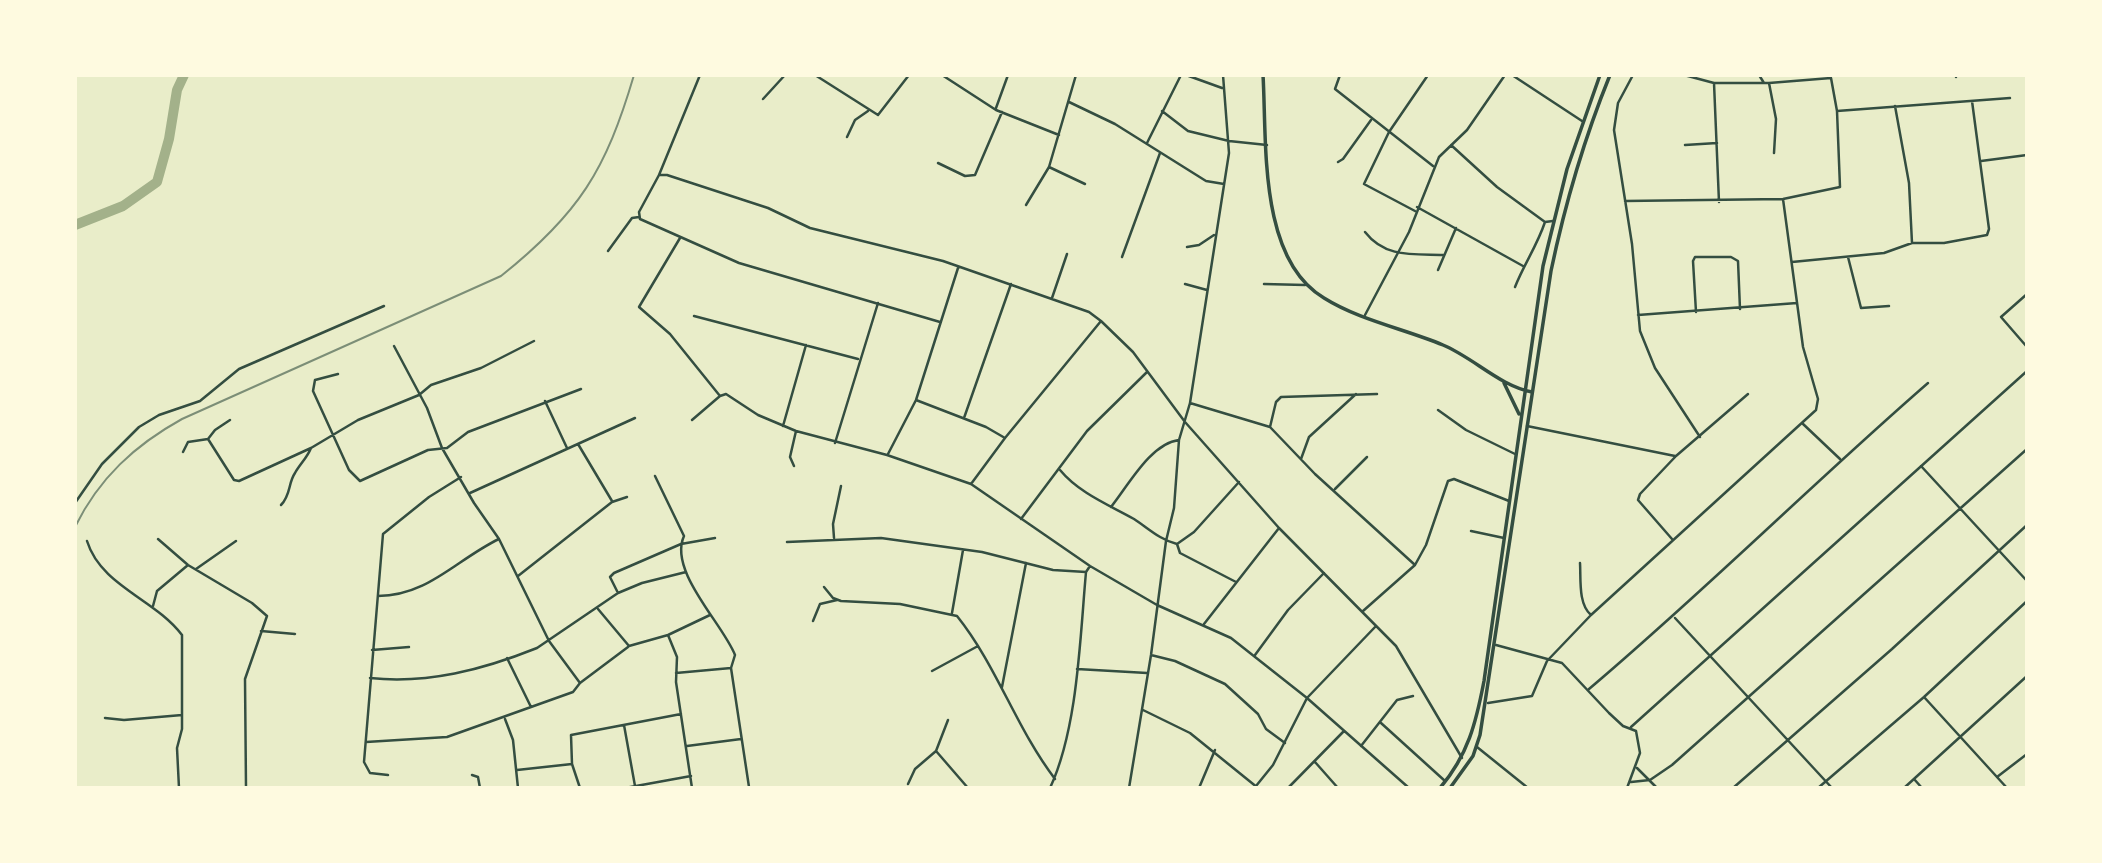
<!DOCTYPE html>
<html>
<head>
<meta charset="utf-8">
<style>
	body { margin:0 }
	#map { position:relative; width:2102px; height:863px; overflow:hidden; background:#e9edc9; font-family:"Golos Text",sans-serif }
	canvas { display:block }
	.frame { position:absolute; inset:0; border:77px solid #fefae0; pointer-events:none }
</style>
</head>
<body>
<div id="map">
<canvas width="2102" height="863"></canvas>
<div class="frame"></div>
</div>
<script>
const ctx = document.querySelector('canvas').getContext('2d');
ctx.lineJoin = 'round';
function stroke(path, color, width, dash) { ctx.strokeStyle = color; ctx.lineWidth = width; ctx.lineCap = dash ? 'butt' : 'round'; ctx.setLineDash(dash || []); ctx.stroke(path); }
stroke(new Path2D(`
	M75,225l48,-19 34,-24 12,-43 8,-49 7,-15`), '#a3b18a', 10);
stroke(new Path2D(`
	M815,75l63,40 31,-40
	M942,75l54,35 63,25
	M1186,75l36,13
	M1340,75l-5,14 98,77
	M1512,75l70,46
	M1633,75l-15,28 -4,27 18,114 8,87 15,37 45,69
	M1759,75l5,8
	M1956,77v-2
	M1714,83l5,119
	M1769,83l7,36 -2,34
	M763,99l22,-24
	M1069,102l46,22 91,57 18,3
	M1895,106l14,77 3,60
	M996,108l12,-33
	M1162,111l26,20 41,10 38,4
	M1837,111l173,-13
	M847,137l8,-17 13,-9
	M1147,143l34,-68
	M1451,145l46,42 48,35 8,-1
	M1685,145l32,-2
	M1981,161l46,-6
	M1338,162l5,-3 28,-39
	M938,163l27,13 10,-1 27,-63
	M1049,167l36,17
	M659,175l41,-100
	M1625,201l158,-2 57,-12 -3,-76 -6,-33 -62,5h-55l-30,-8
	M1026,205l23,-38 27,-92
	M1417,207l106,59
	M1415,211l-51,-27 25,-52 39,-57
	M1365,232c20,26 48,22 78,23
	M680,238l-41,69 31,27 50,62
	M1187,247l12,-2 15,-10
	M608,251l24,-33 7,-1
	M1122,257l38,-104
	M1848,257l13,51 28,-2
	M1792,262l92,-9 28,-10h32l43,-8 2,-6 -17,-128
	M1438,270l18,-42
	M1185,284l22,6
	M1264,284l41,1
	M1515,287c9,-23 22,-41 30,-65
	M2027,294l-26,23 26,30
	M1052,298l15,-44
	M1696,312l-3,-51 2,-4h36l7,4 2,48
	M1365,315l44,-83 30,-75 28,-27 38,-55
	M1638,315l159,-12
	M694,316l164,43
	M940,322l-201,-59 -99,-44 -1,-7 20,-37h8l101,33 42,20 133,33 146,51 12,9 32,31 52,70 94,106 117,118 66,112
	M338,374l-23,6 -2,11 36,79 11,11 68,-31 19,-2 21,-16 113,-43
	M916,400l70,27 19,11
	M545,401l22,47
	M1190,403l39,-250 -6,-78
	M1438,410l28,20 49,24
	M964,418l47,-134
	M692,420l28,-24 6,-2 32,21 38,16 91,24 84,29 119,82 67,39 74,33 76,60 102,90
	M1802,423l38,36
	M783,426l23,-81
	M1527,426l148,30
	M1270,427l6,-25 5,-5 96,-3
	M208,439l7,-9 15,-10
	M835,443l43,-140
	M578,444l34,57
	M183,452l5,-10 20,-3 26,41 5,1 72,-33 47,-28 61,-25 12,-10 50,-17 53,-27
	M888,454l28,-54 42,-132
	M1301,459l8,-22 47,-43
	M794,466l-4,-9 6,-26
	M1921,466l106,115
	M1060,470c19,23 49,35 74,49 14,9 26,21 43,25l17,-12 45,-50
	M655,476l29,60c-16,35 39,88 51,119l-4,13 18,119
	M971,484l34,-46 96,-117
	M1335,489l32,-32
	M470,493l165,-75
	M75,503l27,-39 37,-37 20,-12 41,-14 39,-32 145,-63
	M281,505c10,-10 7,-22 14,-32 5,-9 12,-15 16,-25
	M1111,507c17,-21 40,-64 68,-67
	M1021,519l66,-88 60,-59
	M1471,531l33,7
	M834,538l-1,-14 8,-38
	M158,539l30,26 64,38 15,13 -22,63 1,109
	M1672,539l-34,-39 2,-6 36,-38 72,-62
	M87,541c14,45 68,58 95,94v94l-5,19 2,40
	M787,542l94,-4 101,14 71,18 33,2
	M1177,544l3,9 56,29
	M1580,563c1,16 -2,41 11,52
	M196,569l40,-28
	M518,576l94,-74 15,-5
	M824,587l9,11 8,3 59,3 57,12c40,50 59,112 98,163
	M618,593l-8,-16 4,-4 67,-29 34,-6
	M378,596c50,0 79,-37 121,-57
	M153,606l4,-15 31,-26
	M598,609l31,37 39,-11 42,-20
	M1363,611l52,-46 11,-20 22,-64 6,-2 55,22
	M952,613l11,-63
	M1675,618l157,170
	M813,621l7,-17 17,-4
	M1204,624l75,-96
	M261,631l34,3
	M668,635l9,22 -1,25 16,106
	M1496,645l66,18 47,50 14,13 13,5 4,22 -13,35
	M372,650l37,-3
	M1151,655l24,6 50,23 33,30 8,15 19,14
	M1255,655l33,-45 36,-37
	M507,658l24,49
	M1077,669l70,4
	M932,671l46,-25
	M676,673l55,-5
	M370,678c58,6 112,-8 167,-30l81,-55 24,-10 44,-11
	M580,683l48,-36
	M1002,687l24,-124
	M1589,689c116,-98 224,-206 339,-306
	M1924,697l83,91
	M1488,703l44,-7 15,-35 44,-46 225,-205 2,-11 -15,-52 -20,-148
	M1143,710l47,23 68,55
	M105,718l19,2 58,-5
	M505,719l8,21 5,48
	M1381,723l64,58
	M624,725l11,61
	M1631,727l396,-356
	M366,742l81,-5 126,-45 7,-9 -31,-42 -50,-102 -25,-36 -32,-55 -15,-40 -33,-62
	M687,746l54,-7
	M1361,746l36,-46 16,-4
	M1477,747l51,41
	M936,751l32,37
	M1315,762l23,26
	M1637,768l20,20
	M517,770l55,-6
	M388,775l-18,-2 -6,-11 19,-228 46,-37 32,-20
	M472,775l6,2 2,11
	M1997,777l30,-23
	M1914,779l8,9
	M1631,782l19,-2 22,-15 355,-316
	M908,784l7,-15 21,-18 12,-31
	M1256,786l17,-21 34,-67 69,-72
	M580,788l-8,-24 -1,-29 110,-21
	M625,788l66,-12
	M1050,788c28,-60 30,-151 36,-216l4,-6
	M1129,788l22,-133 15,-114 8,-33 5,-68 11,-37 80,24 45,47 100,91
	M1199,788l16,-38
	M1288,788l56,-57
	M1733,788l159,-139 135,-124
	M1818,788l106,-91 103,-96
	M1904,788l123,-112`), '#344e41', 2.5);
stroke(new Path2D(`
	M1263,75c4,67 -5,184 61,223 35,22 81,31 119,47 31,13 57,41 89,47
	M1504,383l15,31
	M1440,788c28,-33 36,-65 44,-107l59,-415 24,-97 33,-94
	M1450,788l23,-32 7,-21 71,-464c14,-67 33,-132 59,-196`), '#344e41', 3.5);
stroke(new Path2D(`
	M75,527c24,-49 60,-82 107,-108l319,-143c78,-62 105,-106 133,-201`), '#7c8e77', 2);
</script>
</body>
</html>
